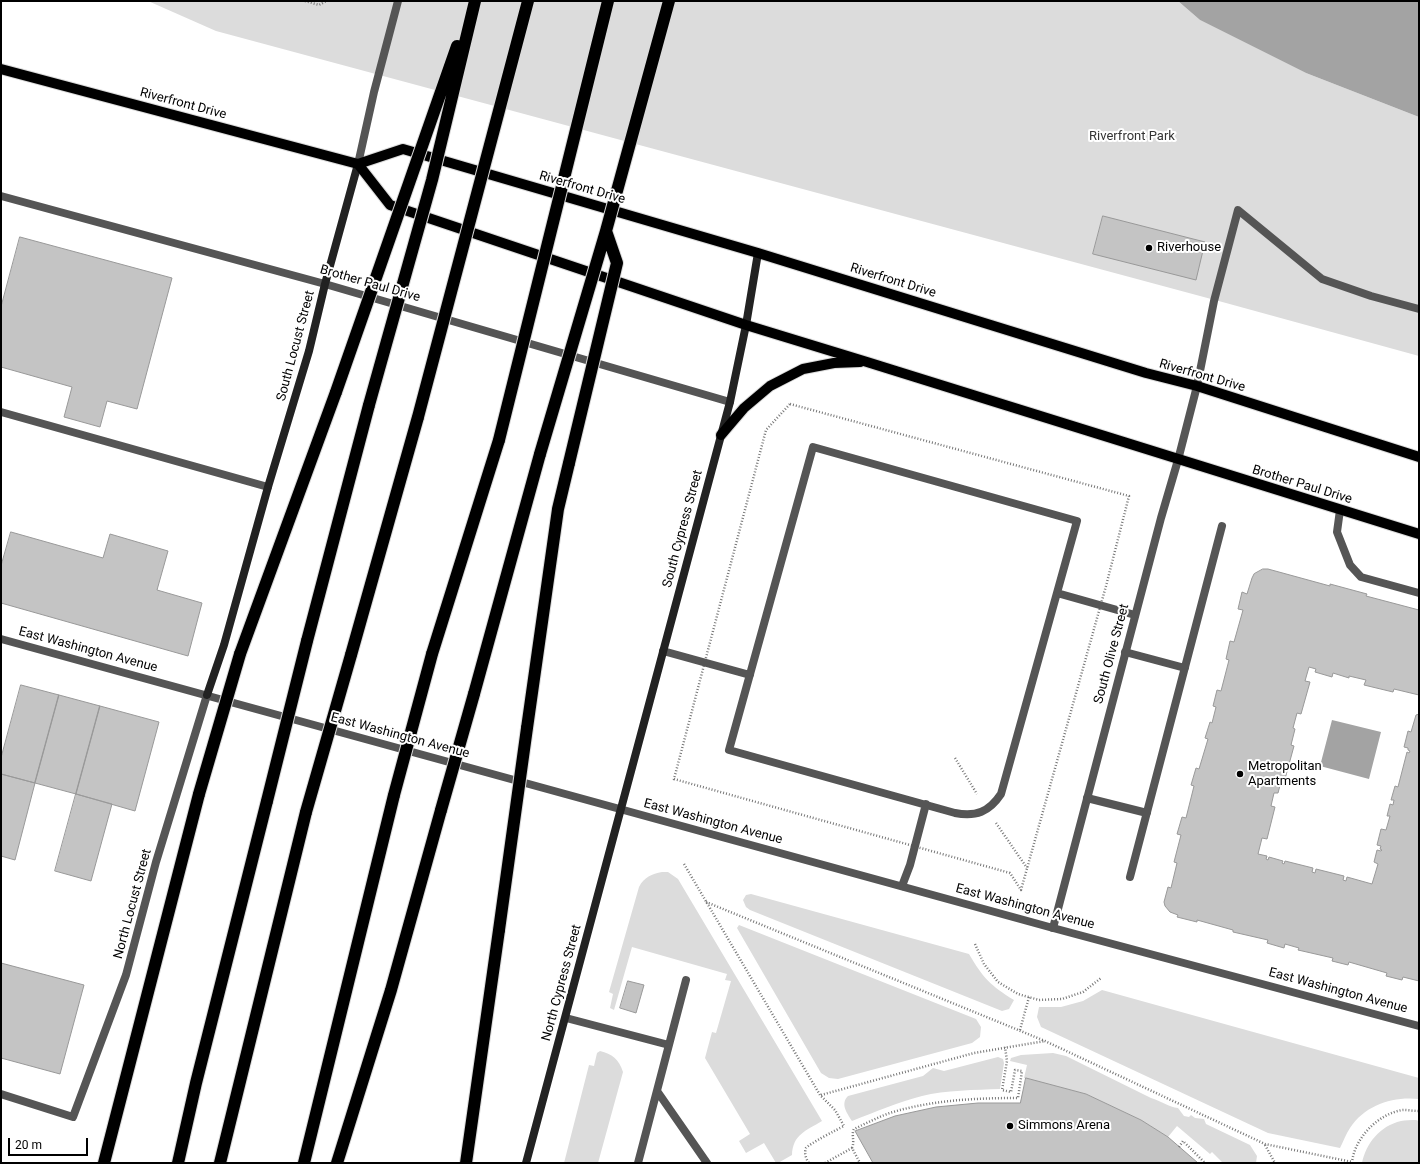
<!DOCTYPE html>
<html>
<head>
<meta charset="utf-8">
<style>
	body { margin:0 }
	#map { position:relative; width:1420px; height:1164px; overflow:hidden; background:#fff; font-family:Roboto,sans-serif }
	canvas { display:block }
	.frame { position:absolute; inset:0; border:2px solid #000; pointer-events:none }
	.scale { position:absolute; left:8px; top:1138px; width:80px; height:18px; box-sizing:border-box; border:2px solid #000; border-top:0; padding-left:5px; font-size:12px; line-height:14px; white-space:nowrap; color:#000; -webkit-text-stroke:3px #fff; paint-order:stroke }
</style>
</head>
<body>
<div id="map">
<canvas width="1420" height="1164"></canvas>
<div class="frame"></div>
<div class="scale">20 m</div>
</div>
<script>
const ctx = document.querySelector('canvas').getContext('2d');
ctx.lineJoin = 'round';
function fill(path, color) { ctx.fillStyle = color; ctx.fill(path, 'evenodd'); }
function stroke(path, color, width, dash) { ctx.strokeStyle = color; ctx.lineWidth = width; ctx.lineCap = dash ? 'butt' : 'round'; ctx.setLineDash(dash || []); ctx.stroke(path); }
function write(font, color, halo, rows, align = 'center') {
  ctx.font = font + ' Roboto,sans-serif'; ctx.lineWidth = 4; ctx.setLineDash([]); ctx.textBaseline = 'middle'; ctx.strokeStyle = halo; ctx.fillStyle = color; for (const [text, x, y, turn = 0] of rows) {
    ctx.save(); ctx.translate(x, y); ctx.rotate((+turn || 0) * Math.PI / 180); ctx.textAlign = isNaN(turn) ? turn : align; if (halo) ctx.strokeText(text, 0, 0); ctx.fillText(text, 0, 0); ctx.restore();
  }
}
fill(new Path2D(`
	M148,1h1030l22,19 106,53 113,44v239l-193,-53 -1010,-272z
	M662,872h6l10,7 144,242c-16,10 -29,13 -30,34l-14,8h-2l-12,-20 -18,10 -7,-12 11,-7 -45,-76 7,-26 4,1 15,-52 -6,-1 2,-6 -95,-27 -18,63 -4,-2 3,-14 -4,-2 30,-105c5,-10 13,-13 23,-15z
	M751,894l218,60c14,24 22,32 45,46l-5,9 -7,2 -252,-101 -4,-3 -3,-7 3,-5z
	M739,925l237,94 5,8 -1,10 -8,6 -134,36 -9,-1 -8,-5 -84,-145z
	M1102,990l317,88v21c-26,-3 -54,6 -69,29 -4,6 -7,14 -10,20l-72,-15 -227,-106 -4,-10 2,-10h22l22,-6z
	M600,1051c12,3 19,8 23,21l-25,91h-34l25,-98 5,1 3,-13z
	M1053,1053l13,3 85,42c10,3 18,9 27,10l6,8 5,1 2,-2 4,3 9,1 2,5 44,21 7,11 -1,7h-33l-11,-11 -2,2 -33,-28 -9,11 -27,-17 -55,-26 -62,-16 3,-13 -17,-4 1,-3 10,-3z
	M998,1057l5,2 1,4 -4,26c-24,1 -55,1 -78,7 -24,6 -47,16 -70,25 -5,-8 -12,-17 -4,-25l75,-20 10,-8 11,3z
	M1416,1120l3,1v42h-57c4,-20 18,-37 39,-42 4,-1 10,-1 15,-1z`), '#dcdcdc');
fill(new Path2D(`
	M1178,1h241v116l-113,-44 -106,-53z
	M1332,720l49,12 -12,47 -49,-13z`), '#a3a3a3');
const building = new Path2D(`
	M1103,216l102,26 -9,38 -103,-26z
	M20,237l152,41 -35,131 -30,-8 -7,26 -36,-10 8,-30 -71,-20v-60z
	M11,532l92,26 7,-24 58,17 -11,39 45,13 -14,53 -187,-53v-37z
	M1263,569h5l62,17v-2l37,10 -1,2 53,14v85l-25,-6 -1,3 -29,-7 2,-5 -17,-4v2l-16,-5 -1,4 -17,-5 1,-3 -7,-2 -4,14 5,1 -9,32 -4,-1 -4,15 2,1 -4,16 3,1 -9,33 -3,-1 -4,15h-4l-3,13 4,1 -8,32 -5,-1 -4,16 9,2 -1,3 2,1 1,-3 14,4 -1,2 2,1 1,-3 28,7 -1,4 3,1 1,-4 28,7 -1,4 3,1 1,-4 25,7 6,-20 -4,-2 3,-12 4,1 1,-1 -2,-1 1,-3 -4,-1 4,-16 5,1 4,-14h-3l3,-12 3,1 1,-5h-3l4,-14 3,1 9,-35 2,1 1,-2 -2,-1v-2l-4,-1 4,-16 3,1 5,-17 3,-1v267l-16,-4 -1,3 -16,-4 1,-3 -38,-11 -1,3 -16,-4 1,-3 -35,-8 1,-2 -14,-4 -1,4 -17,-5 1,-3 -35,-8v-2l-36,-10v2l-20,-5 1,-2 -8,-3 -5,-6 -1,-4 4,-15 3,1 6,-25 -3,-1 7,-27 -4,-1 5,-17 4,1 8,-32 -3,-1 5,-17 3,1 9,-30 -3,-1 5,-16 2,1 4,-16 -3,-1 4,-16 4,1 8,-31 -3,-1 4,-18 4,1 9,-32 -5,-1 4,-17 5,2 5,-16 2,-4z
	M21,685l38,10 -24,88 -34,-9v-16z
	M59,695l41,11 -24,88 -41,-11z
	M100,706l59,16 -24,89 -59,-17z
	M1,774l34,9 -20,77 -14,-4z
	M76,794l36,10 -21,77 -36,-10z
	M1,963l83,22 -24,89 -59,-16z
	M628,981l16,4 -8,28 -16,-5z
	M1026,1078l60,16 55,26 27,17 30,26h-325l-18,-32 40,-15 41,-9 42,-4h42z`);
fill(building, '#c4c4c4');
stroke(building, '#999', 1);
const primary = new Path2D(`
	M1,69l357,95 45,-15 355,104 388,120 51,13 222,71
	M358,164l32,41 356,120 121,37 552,172
	M721,435l23,-27 26,-22 33,-17 31,-6 26,-1`);
const motorway = new Path2D(`
	M307,641l62,-236
	M240,654l96,-262
	M432,654l67,-214
	M351,655l67,-238
	M474,694l66,-240
	M527,728l31,-219 11,-46
	M104,1163l95,-369
	M178,1163l18,-80 71,-282
	M220,1163l86,-351
	M304,1163l90,-368
	M337,1163l54,-173 50,-180
	M466,1163l33,-233`);
stroke(primary, '#dbdbdb', 12);
stroke(motorway, '#dbdbdb', 14);
stroke(new Path2D(`
	M305,1l14,4 7,-4
	M790,404l339,92 -23,90 -85,304 -11,-17 -336,-94 92,-349z
	M955,758l22,36
	M996,823l31,45
	M684,864l136,231 15,15 9,16c-6,3 -35,18 -38,22 -2,5 0,11 3,15
	M706,902l339,139 220,103 87,18
	M975,944l9,20 14,18 20,12 21,6 23,-1 21,-7 18,-14
	M1020,1030l9,-33
	M821,1095l153,-42 71,-12
	M1265,1145l10,18
	M1179,1147l4,-6 22,22
	M852,1148c3,-7 -1,-14 2,-19 13,-6 26,-13 39,-17 41,-12 83,-14 125,-14l4,-27 -7,-1 -4,22 -9,-2 5,-29 -2,-14
	M825,1163l27,-15 8,15
	M1352,1163c2,-25 27,-50 51,-53 5,0 11,1 16,1`), '#777', 2.5, [1, 2]);
stroke(new Path2D(`
	M358,164l16,-72 24,-91
	M1197,386l17,-85 24,-91 84,69 49,17 48,13
	M1,412l267,75
	M813,447l264,74 -76,273c-12,18 -25,23 -46,19l-226,-63z
	M1340,510l-3,22 13,33 11,12 58,16
	M1057,593l78,22
	M663,651l87,24
	M1125,652l60,16
	M1087,798l60,15
	M1130,877l92,-351
	M902,886l8,-21 16,-61
	M566,1018l103,27
	M657,1091l50,72
	M638,1163l48,-183`), '#555', 8);
stroke(new Path2D(`
	M1,196l324,88 405,118
	M1053,928l108,-410 17,-58 19,-74
	M1,1094l72,23 53,-142 30,-113 51,-167`), '#555', 8);
stroke(new Path2D(`
	M1,639l1052,289 366,98`), '#555', 8);
stroke(new Path2D(`
	M207,695l17,-50 44,-158 41,-136 16,-67 33,-120
	M526,1163l204,-761 16,-77 12,-72`), '#222', 8);
stroke(primary, '#000', 10);
stroke(motorway, '#000', 12);
const motorwayBridge = new Path2D(`
	M336,392l121,-346
	M369,405l63,-225 43,-179
	M418,417l110,-416
	M499,440l109,-439
	M540,454l66,-223 63,-230
	M569,463l48,-200 -11,-32
	M199,794l41,-140
	M394,795l38,-141
	M267,801l40,-160
	M441,810l33,-116
	M306,812l45,-157
	M499,930l28,-202`);
stroke(motorwayBridge, '#dbdbdb', 14, []);
stroke(motorwayBridge, '#000', 12);
for (const [x, y, r, color] of [
	[1149,248,4,"#000"],
	[1240,774,4,"#000"],
	[1010,1126,4,"#000"]
]) { const dot = new Path2D(); dot.arc(x, y, r, 0, 2 * Math.PI); ctx.fillStyle = color; ctx.fill(dot); stroke(dot, '#fff', 1.5); }
write('13px', '#000', '#fff', [
	["Riverfront Drive",183,104,15],
	["Riverfront Drive",582,188,16],
	["Riverfront Drive",893,281,17],
	["Brother Paul Drive",370,284,16],
	["South Locust Street",296,346,-75],
	["Riverfront Drive",1202,376,16],
	["Brother Paul Drive",1302,485,17],
	["South Cypress Street",683,529,-75],
	["East Washington Avenue",88,650,15],
	["South Olive Street",1112,654,-75],
	["East Washington Avenue",400,736,15],
	["East Washington Avenue",713,822,15],
	["North Locust Street",133,904,-75],
	["East Washington Avenue",1025,907,15],
	["North Cypress Street",562,983,-75],
	["East Washington Avenue",1338,991,15]
]);
write('13px', '#333', '#fff', [
	["Riverfront Park",1132,137]
]);
write('13px', '#000', '#fff', [
	["Riverhouse",1157,248],
	["Metropolitan",1248,767],
	["Apartments",1248,782],
	["Simmons Arena",1018,1126]
], 'left');
</script>
</body>
</html>
